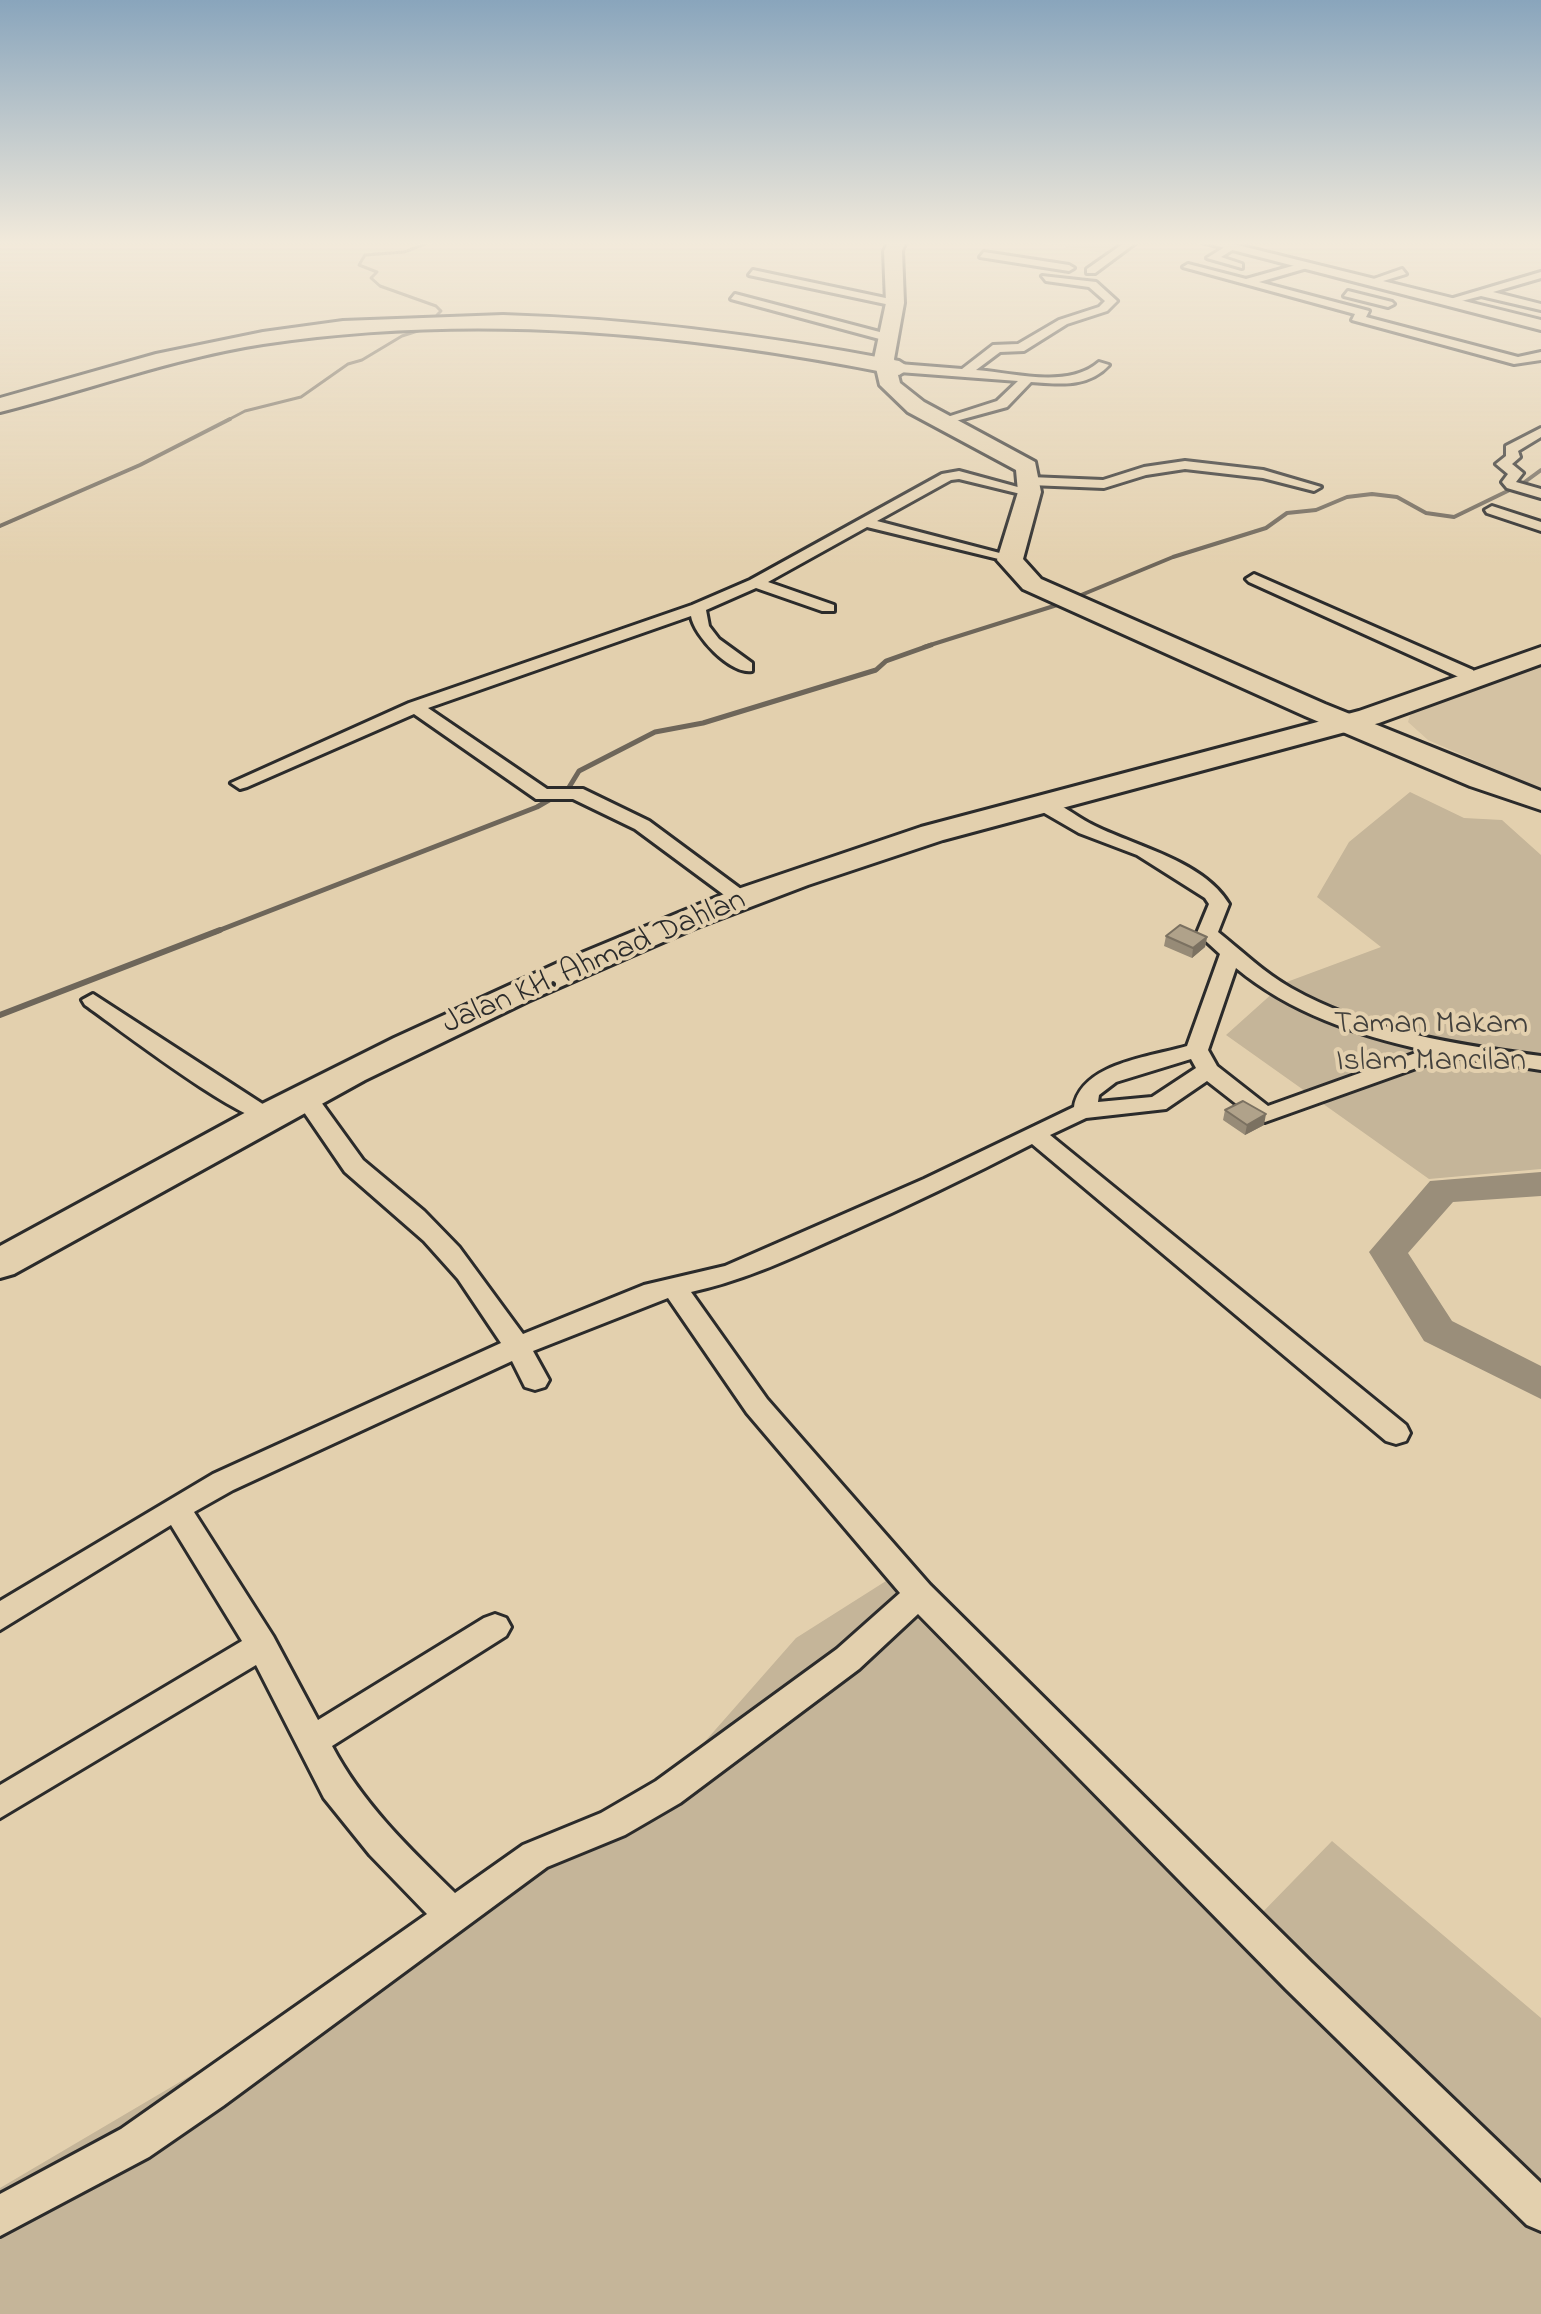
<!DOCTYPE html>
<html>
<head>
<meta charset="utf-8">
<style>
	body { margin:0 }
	canvas { display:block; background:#e3d0ae }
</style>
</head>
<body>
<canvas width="1541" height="2314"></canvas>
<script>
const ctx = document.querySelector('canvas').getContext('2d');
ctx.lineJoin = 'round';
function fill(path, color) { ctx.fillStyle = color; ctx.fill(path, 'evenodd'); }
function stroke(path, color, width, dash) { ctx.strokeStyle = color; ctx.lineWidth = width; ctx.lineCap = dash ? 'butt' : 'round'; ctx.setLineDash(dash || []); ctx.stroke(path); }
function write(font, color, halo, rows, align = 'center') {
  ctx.font = font + ' "Indie Flower",sans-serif'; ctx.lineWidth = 8; ctx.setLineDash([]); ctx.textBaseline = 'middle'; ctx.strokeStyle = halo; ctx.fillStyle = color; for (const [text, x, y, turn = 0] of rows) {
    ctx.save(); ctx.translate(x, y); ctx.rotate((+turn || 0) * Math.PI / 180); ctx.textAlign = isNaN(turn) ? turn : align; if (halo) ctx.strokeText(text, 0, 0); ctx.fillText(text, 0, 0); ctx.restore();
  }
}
fill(new Path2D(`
	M1029,241h94l-20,12z
	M1541,662v127l-113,-49 -20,-18 4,-13z`), '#d4c2a3');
fill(new Path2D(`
	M1410,792l54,26 38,2 39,35v314l-112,10 -203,-144 58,-52 97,-36 -64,-50 32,-55z
	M886,1581l368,340 78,-80 209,177v296h-1541v-126l402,-237 26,-41 229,-114 139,-158z`), '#c5b599');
stroke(new Path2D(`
	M433,241l-29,11 -39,3 -6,10 18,7 -6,6 9,8 56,20 5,5 -4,4
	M226,421l19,-10 56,-14 47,-33 14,-4 40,-24 22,-7`), '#6e665a', 3);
stroke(new Path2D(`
	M0,526l140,-61 90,-46
	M924,647l133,-42 116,-48 93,-29 21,-15 29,-3 31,-13 25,-3 25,3 29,16 28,4 68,-33 19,-14`), '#6e665a', 4);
stroke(new Path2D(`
	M215,932l322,-125 31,-18 11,-18 76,-39 48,-9 173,-53 10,-9 45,-16`), '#6e665a', 5);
stroke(new Path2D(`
	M0,1015l220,-85`), '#6e665a', 6);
fill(new Path2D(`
	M1541,1172v24l-88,6 -45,51 44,68 89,45v33l-117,-58 -55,-89 61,-71z`), '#9a8e7a');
const minor = new Path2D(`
	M1127,241h11l-43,32h-8v-4z
	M1228,245l9,2 -16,10 21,7v4l-35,-10z
	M984,252l85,13 5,3 -5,3 -89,-14z
	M1303,263l4,5 -48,14 110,29 -3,6 152,40 23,-5v8l-27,4 -162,-44 3,-6 -172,-47 5,-3 58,15z
	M1402,269l4,5 -36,11 -5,-3z
	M753,270l142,30 6,3 -6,3 -146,-31z
	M1541,272v6l-48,14 48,12v6l-60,-14 -35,9 -6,-3z
	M1042,276l54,6 21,19 -10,10 -40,13 -43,27 -24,1 -24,18c38,3 92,19 123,-8l10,3c-21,23 -49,19 -78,17l-24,25 -66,18v-6l56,-18 21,-20 -119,-9 -6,-4 6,-4 63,5 31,-24 25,-1 41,-24 40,-13 6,-6 -16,-14 -43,-6z
	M1348,291l44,11 2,2 -6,3 -44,-11z
	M735,294l156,41 2,2 -6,4 -156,-42z
	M1541,428v9l-23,14 2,6 -8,7 11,9 -7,9 25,7v9l-34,-10 -5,-6 6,-8 -12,-10 10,-8v-10z
	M1185,461l78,9 58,17 -7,4 -51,-13 -78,-9 -39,6 -42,13 -74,-3 -7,-4 7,-4 73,3 41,-13z
	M959,471l77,21 -7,4 -70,-17 -8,1 -74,41 138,36v6l-148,-36 -99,55 66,23v6h-12l-66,-23 -50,22 3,16 10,13 33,24v8c-21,4 -58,-35 -61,-55l-263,92 119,81h36l66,32 100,74 3,4 -3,4h-14l-100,-74 -62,-30h-37l-122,-85 -167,73 -7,2 -9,-6 178,-80 283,-98 58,-25 192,-106z
	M1492,506l49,16v9l-54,-18 -2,-3z
	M1254,574l219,96 2,4 -2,4h-12l-212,-96 -3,-3z
	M1041,797c18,5 33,18 50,27 42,22 112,36 138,80l-11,28c24,19 46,41 73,56 76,43 165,57 250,68v14l-91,-14 -185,66 -8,-2 -50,-39 -41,28 -80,9 -36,17 356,290 4,8 -4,8 -10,3 -10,-3 -354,-297c-62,32 -124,62 -187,90 -51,23 -99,46 -154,58l76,107 163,186 382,378 229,220v48l-14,-6 -241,-236 -368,-375 -59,55 -179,134 -55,32 -78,32 -324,239 -74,51 -149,79v-42l121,-65 306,-215 -57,-59 -46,-57 -68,-133 -256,153v-33l242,-144 -71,-116 -171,105v-29l213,-127 288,-131 -43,-64 -34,-38 -79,-69 -52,-76 4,-5h16l50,69 61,51 35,36 64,87 121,-49 81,-19 199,-87 150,-72c7,-44 77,-50 113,-61l33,-92 -23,-21 12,-29 -4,-6 -68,-43 -58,-22 -45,-26 -2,-4zM1236,968c54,45 121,67 188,82l-156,56 -51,-40 -9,-16zM1191,1059l5,9 -44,29 -54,5 1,-7 17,-13zM668,1298l79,115 153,180 -63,56 -181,132 -55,32 -78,32 -68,48c-46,-45 -93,-90 -123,-147l174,-110 5,-9 -5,-9 -11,-4 -11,4 -166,102 -45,-84 -79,-124 39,-22 279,-129 13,26 10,3 10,-3 4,-7 -16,-29z
	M93,994l182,118 4,5 -4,5c-27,7 -160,-96 -190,-117l-3,-5z`);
const secondary = new Path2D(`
	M1198,241h23l320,79v10z`);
const primary = new Path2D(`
	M1541,647v17l-162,59 -436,117 -135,45 -113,43 -167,73 -163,79 -351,194 -14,4v-32l250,-136 144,-72 166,-76 169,-70 192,-65 438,-116z`);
const trunk = new Path2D(`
	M889,241h17l-4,10 2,52 -10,56 6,24 24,19 111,60 6,30 -18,67 18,20 284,125 216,87v19l-71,-24 -165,-70 -282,-127 -26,-29 21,-68 -2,-22 -108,-58 -28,-27 -6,-26 12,-56 -2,-52z`);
const motorway = new Path2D(`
	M503,315c134,4 264,21 396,46l11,7 -11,7c-211,-42 -422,-63 -636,-31 -90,14 -175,46 -263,68v-14l156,-44 107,-22 80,-11z`);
stroke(minor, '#2b2b2b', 6);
stroke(secondary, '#2b2b2b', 6);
stroke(primary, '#2b2b2b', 6);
stroke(trunk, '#2b2b2b', 6);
stroke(motorway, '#2b2b2b', 6);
fill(minor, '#e3d0ae');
fill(secondary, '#e3d0ae');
fill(primary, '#e3d0ae');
fill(trunk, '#e3d0ae');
fill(motorway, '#e3d0ae');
fill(new Path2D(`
	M1166,936l41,1 -2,10 -13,11 -28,-12z
	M1225,1110l39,15 -19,10 -22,-15z`), '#978b77');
fill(new Path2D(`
	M1207,937l-2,10 -13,11 1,-10z
	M1266,1114l-2,11 -19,10 2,-10z`), '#7b7161');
const building = new Path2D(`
	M1180,925l27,12 -14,11 -27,-12z
	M1243,1101l23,13 -19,11 -22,-15z`);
fill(building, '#b0a28a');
stroke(building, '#7b7161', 2);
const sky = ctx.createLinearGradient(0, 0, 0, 565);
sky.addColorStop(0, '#89a5bc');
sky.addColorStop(0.43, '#f2eadb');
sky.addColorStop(1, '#f2eadb00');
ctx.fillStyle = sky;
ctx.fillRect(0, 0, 1541, 565);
write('32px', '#2b2b2b', '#e3d0ae', [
	["Jalan KH. Ahmad Dahlan",595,964,-23]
]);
write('32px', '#42403c', '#e3d0ae', [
	["Taman Makam",1431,1027],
	["Islam Mancilan",1431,1064]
]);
</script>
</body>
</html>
